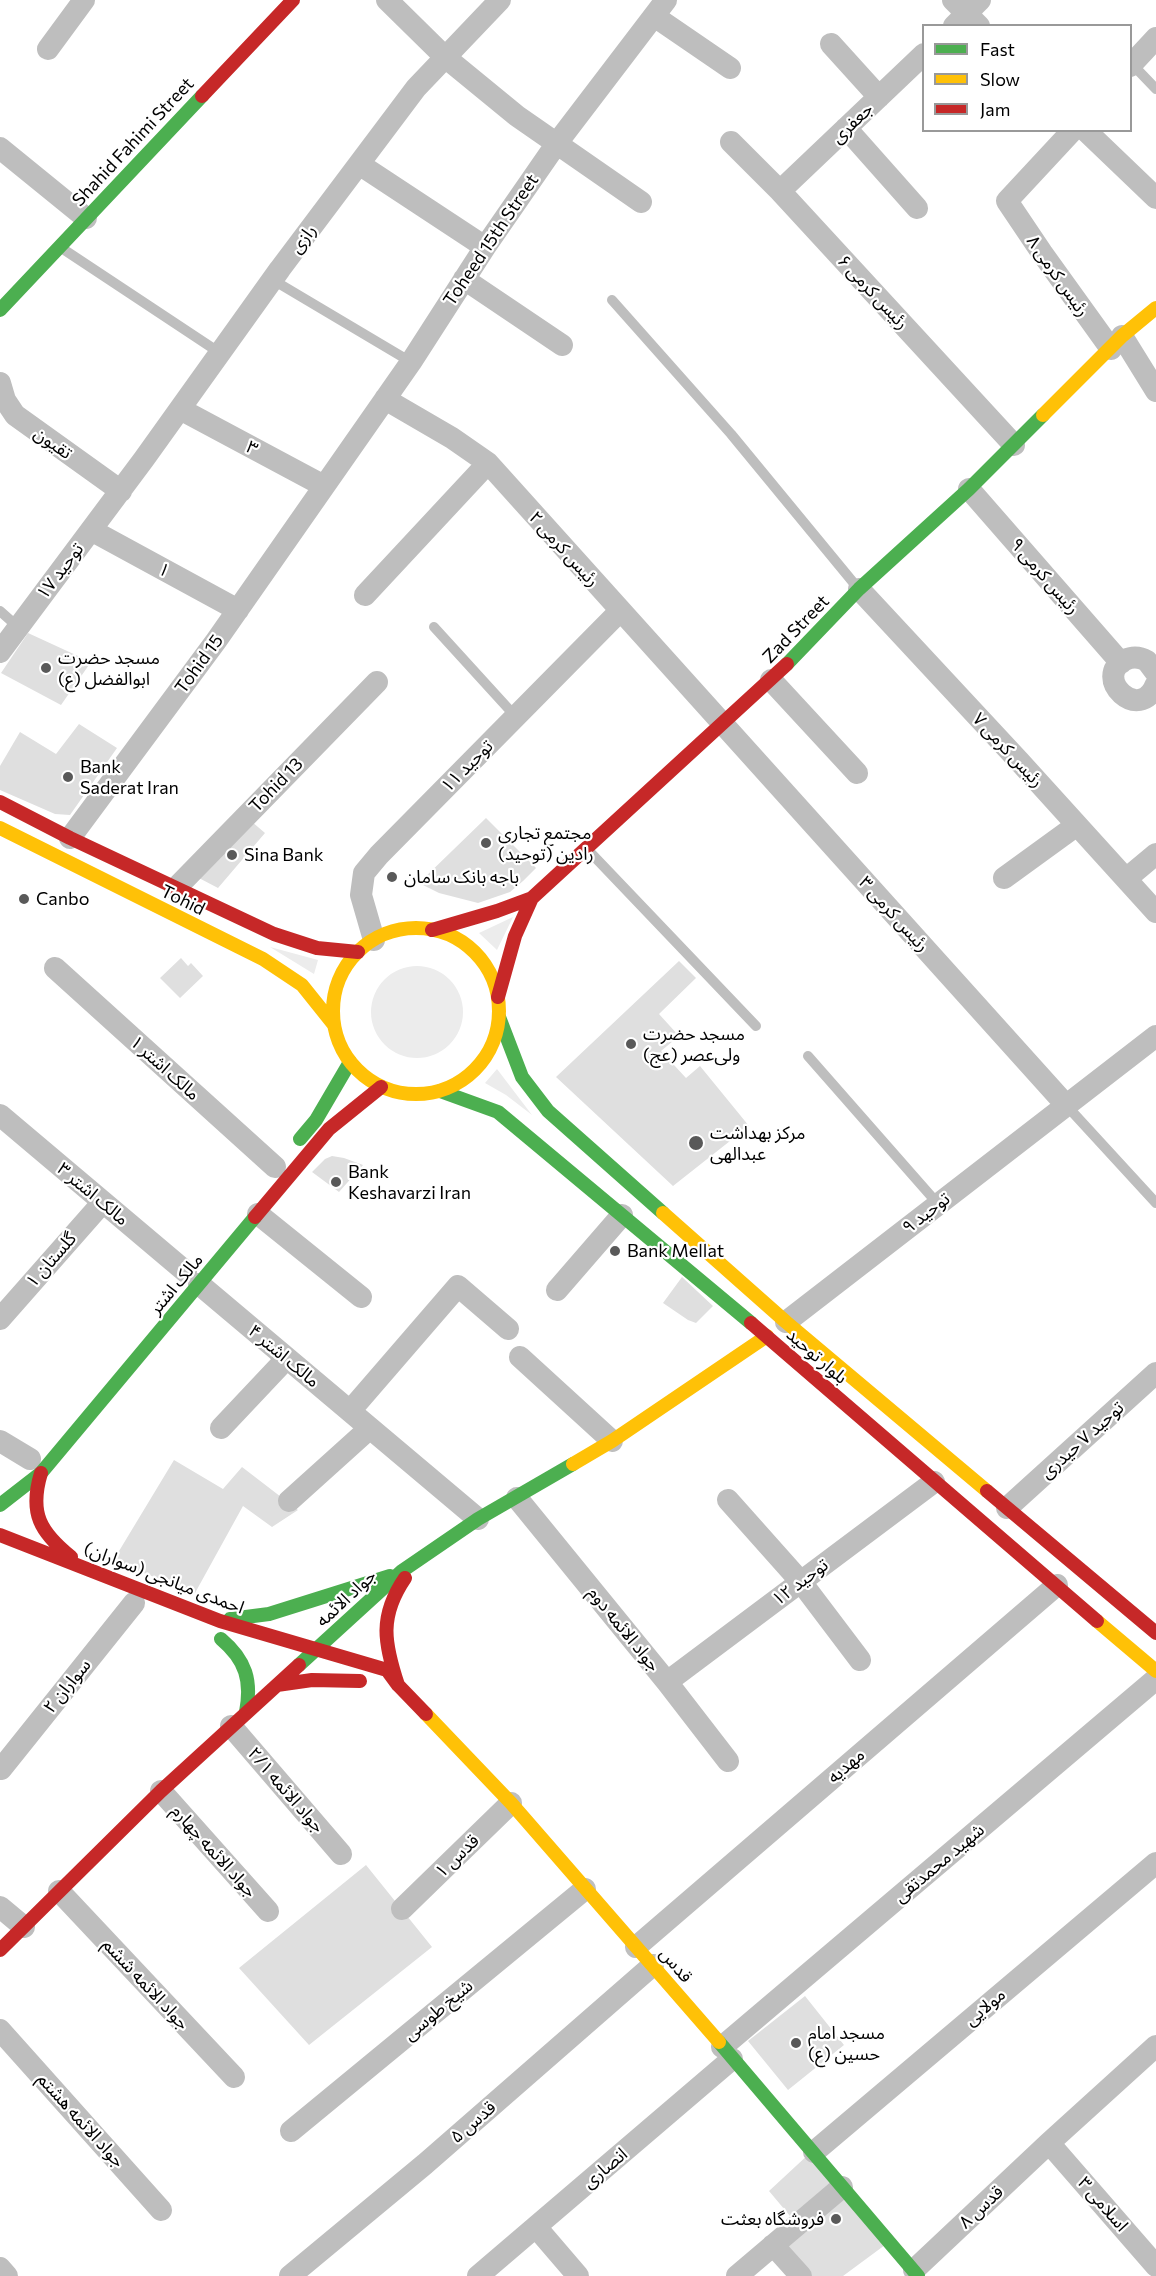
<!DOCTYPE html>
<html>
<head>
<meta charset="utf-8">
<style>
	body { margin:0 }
	#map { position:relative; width:1156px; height:2276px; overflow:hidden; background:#fff; font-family:Commissioner,sans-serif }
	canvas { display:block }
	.legend { position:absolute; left:922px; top:24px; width:210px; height:108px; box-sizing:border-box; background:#fff; border:2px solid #999; margin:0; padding:8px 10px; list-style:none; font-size:18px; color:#000 }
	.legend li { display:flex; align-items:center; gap:12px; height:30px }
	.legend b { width:30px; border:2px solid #999 }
</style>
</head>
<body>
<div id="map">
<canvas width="1156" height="2276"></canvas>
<ul class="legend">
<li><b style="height:8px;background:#4caf50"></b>Fast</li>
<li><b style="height:8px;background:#ffc107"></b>Slow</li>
<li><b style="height:8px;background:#c62828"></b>Jam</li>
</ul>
</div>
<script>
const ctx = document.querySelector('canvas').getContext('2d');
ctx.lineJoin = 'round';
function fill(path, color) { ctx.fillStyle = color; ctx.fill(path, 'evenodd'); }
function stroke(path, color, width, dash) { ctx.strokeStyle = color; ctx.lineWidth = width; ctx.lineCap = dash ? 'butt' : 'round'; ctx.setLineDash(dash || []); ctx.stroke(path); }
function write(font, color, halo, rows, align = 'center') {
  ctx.font = font + ' Commissioner,"Noto Sans Arabic",sans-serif'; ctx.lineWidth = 4.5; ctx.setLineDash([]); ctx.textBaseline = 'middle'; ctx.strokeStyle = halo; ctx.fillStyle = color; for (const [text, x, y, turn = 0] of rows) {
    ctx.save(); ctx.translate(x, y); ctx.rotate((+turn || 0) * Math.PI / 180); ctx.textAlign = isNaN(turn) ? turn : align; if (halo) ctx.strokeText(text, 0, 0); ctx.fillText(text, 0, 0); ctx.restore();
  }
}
fill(new Path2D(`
	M513,917l-16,33 -18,-17z
	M270,947l48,13 -4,14z
	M371 1012a46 46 0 1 1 92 0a46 46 0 1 1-92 0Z
	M497,1069l35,46 -26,-20 -21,-12z`), '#ececec');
fill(new Path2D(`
	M28,633l63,29 -30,43 -60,-32z
	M79,724l38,24 -47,67 -15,-1 -55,-24v-24l20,-34 36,22z
	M486,818l50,50 -13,13 -13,11 -32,11 -39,-10 -20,-10z
	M251,821l14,12 -47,55 -21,-11z
	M181,958l7,8 3,-3 12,13 -23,22 -20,-20z
	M679,961l17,17 -37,36 20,22 -18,15 25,27 14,-12 49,60 -76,60 -117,-109z
	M332,1156l12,2 19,7 -24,27 -27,-20 13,-13z
	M682,1277l31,29 -17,17 -8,-3 -25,-17z
	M174,1460l49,29 19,-22 56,43 -26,17 -29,-21 -48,87 -82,-32z
	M366,1865l66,82 -123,98 -70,-77z
	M805,1996l39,49 -56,45 -40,-49z
	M810,2153l29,33 -44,36 -26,-31z
	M841,2193l44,52 -42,31h-40l-26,-31z`), '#dfdfdf');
stroke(new Path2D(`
	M1132,64l24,25
	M63,249l157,104
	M273,280l138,82
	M612,300l119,134 126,153
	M0,611l18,16
	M434,627l82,90
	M588,850l168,176
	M808,1056l130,148
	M1066,1105l90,98`), '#bebebe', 10);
stroke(new Path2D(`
	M387,0l58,57 72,59 124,86
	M953,0l26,26
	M654,16l76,52
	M954,26l26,-26
	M831,44l48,53
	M48,49l36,-49
	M1130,66l26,-28
	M846,128l71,80
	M1073,130l-66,71 35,52 69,96
	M1085,130l71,68
	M731,142l49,49 234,254
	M0,148l86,70
	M359,164l126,83
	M780,191l144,-137
	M464,279l98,66
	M1122,336l34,55
	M0,383l5,17 10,15 106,76
	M385,399l67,39 36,25 578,642
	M180,409l144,77
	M969,489l152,174
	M91,530l147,80
	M859,589l160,172 137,151
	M365,595l123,-132
	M0,652l144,-193 136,-190 136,-181 84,-88
	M1156,673l-9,-12c-7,-4 -14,-5 -22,-1 -34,17 15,65 31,24
	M771,680l86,93
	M70,838l146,-197 195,-279 74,-115 72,-104 109,-143
	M1004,878l73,-53
	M1126,879l30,-25
	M175,889l202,-207
	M374,940l-13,-45 3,-22 15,-18 241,-244
	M55,968l220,199
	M0,1115l186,157
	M258,1214l103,83
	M199,1284l279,235
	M557,1290l65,-75
	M0,1319l103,-117
	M786,1322l370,-286
	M520,1357l92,84
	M350,1411l108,-125 50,43
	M221,1428l66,-70
	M0,1441l30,18
	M517,1498l150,184 61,79
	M728,1500l73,82 59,78
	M289,1501l81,-73
	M1007,1508l149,-135
	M667,1682l267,-200
	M231,1726l110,128
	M1,1769l133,-166
	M161,1791l107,120
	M59,1891l175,186
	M0,1907l24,20
	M402,1909l109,-106
	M636,1947l421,-362
	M0,2030l161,180
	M722,2047l434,-368
	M291,2131l294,-242
	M1049,2143l107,123
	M814,2152l342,-289
	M536,2227l42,49
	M773,2245l28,31
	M0,2268l7,8
	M914,2270l135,-127 107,-97
	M290,2276l135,-112 228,-199
	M478,2276l254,-217
	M737,2276l105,-89`), '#bebebe', 22);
stroke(new Path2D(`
	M0,310l202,-214
	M787,664l72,-75 110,-100 74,-74
	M499,1017l23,60 26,34 115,102
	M440,1091l58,21 253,211
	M300,1139l16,-19 34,-58
	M0,1505l41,-32 214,-256
	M230,1619l39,-5 121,-38
	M221,1639c25,21 31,42 25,73
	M299,1665l103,-94 76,-52 95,-55
	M719,2042l199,234`), '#4caf50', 14);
stroke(new Path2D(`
	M1043,415l79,-79 34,-28
	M0,828l263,131 39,26 32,40
	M333 1011a83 83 0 1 1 166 0a83 83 0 1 1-166 0Z
	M663,1213l123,109 201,169
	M573,1464l39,-23 155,-105
	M1097,1621l59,50
	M426,1714l85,89 208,239`), '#ffc107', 14);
stroke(new Path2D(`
	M202,96l91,-96
	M0,802l70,36 204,96 43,14 41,4
	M432,930l65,-19 35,-13 255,-234
	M498,997l17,-61 17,-38
	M255,1217l74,-88 52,-42
	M751,1323l346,298
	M41,1473c-12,40 -1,59 30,84
	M987,1491l169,142
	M0,1535l220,86 167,49 11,15 28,29
	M277,1685l35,-5 48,1
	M398,1685c-14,-42 -19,-69 7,-107
	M0,1950l161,-159 138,-126`), '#c62828', 14);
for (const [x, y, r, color] of [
	[46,668,6,"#595959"],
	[68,777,6,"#595959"],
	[486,843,6,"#595959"],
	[232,855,6,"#595959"],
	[392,877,6,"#595959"],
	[24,899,6,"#595959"],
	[631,1044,6,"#595959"],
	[696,1143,8,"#595959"],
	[336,1182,6,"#595959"],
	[615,1251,6,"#595959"],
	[796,2043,6,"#595959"],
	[836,2219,6,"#595959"]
]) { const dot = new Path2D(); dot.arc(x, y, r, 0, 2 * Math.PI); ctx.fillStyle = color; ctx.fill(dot); stroke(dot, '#fff', 2); }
write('18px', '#000', '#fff', [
	["جعفری",852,123,-44],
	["Shahid Fahimi Street",133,142,-47],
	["رازی",303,239,-53],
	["Toheed 15th Street",491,240,-56],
	["رئیس کرمی ۸",1058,276,55],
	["رئیس کرمی ۶",873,292,47],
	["تقیون",53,443,35],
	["۳",252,448,28],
	["رئیس کرمی ۲",564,549,48],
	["۱",164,570,28],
	["توحید ۱۷",60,571,-53],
	["رئیس کرمی ۹",1045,576,49],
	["Zad Street",796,629,-46],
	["Tohid 15",199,664,-54],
	["رئیس کرمی ۷",1008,750,47],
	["توحید ۱۱",467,766,-45],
	["Tohid 13",276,785,-46],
	["Tohid",183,900,26],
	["رئیس کرمی ۳",894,914,48],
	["مالک اشتر ۱",165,1068,42],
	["مالک اشتر ۳",93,1194,40],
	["توحید ۹",926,1213,-38],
	["گلستان ۱",51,1260,-49],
	["مالک اشتر",176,1284,-50],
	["مالک اشتر ۴",284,1356,40],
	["بلوار توحید",817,1356,41],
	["توحید ۷ حیدری",1082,1440,-42],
	["احمدی میانجی (سواران)",164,1578,21],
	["توحید ۱۲",800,1582,-37],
	["جواد الائمه",346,1598,-43],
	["جواد الائمه دوم",624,1629,51],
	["سواران ۲",67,1686,-51],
	["مهدیه",846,1766,-41],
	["جواد الائمه ۲/۱",286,1790,49],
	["جواد الائمه چهارم",214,1851,48],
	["قدس ۱",457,1856,-44],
	["شهید محمدتقی",939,1863,-40],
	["قدس",676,1965,50],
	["جواد الائمه ششم",146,1984,47],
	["مولایی",985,2007,-40],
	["شیخ طوسی",438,2010,-40],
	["جواد الائمه هشتم",81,2120,48],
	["قدس ۵",473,2122,-41],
	["انصاری",605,2168,-40],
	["۳ اسلامی",1103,2204,49],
	["قدس ۸",981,2207,-43]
]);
write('18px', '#000', '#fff', [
	["مسجد حضرت",58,658],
	["ابوالفضل (ع)",58,679],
	["Bank",80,767],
	["Saderat Iran",80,788],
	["مجتمع تجاری",498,833],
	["رادین (توحید)",498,854],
	["Sina Bank",244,855],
	["باجه بانک سامان",404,877],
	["Canbo",36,899],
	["مسجد حضرت",643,1034],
	["ولی‌عصر (عج)",643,1055],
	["مرکز بهداشت",710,1133],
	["عبدالهی",710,1154],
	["Bank",348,1172],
	["Keshavarzi Iran",348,1193],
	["Bank Mellat",627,1251],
	["مسجد امام",808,2033],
	["حسین (ع)",808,2054],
	["فروشگاه بعثت",824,2219,"right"]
], 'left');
</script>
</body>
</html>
